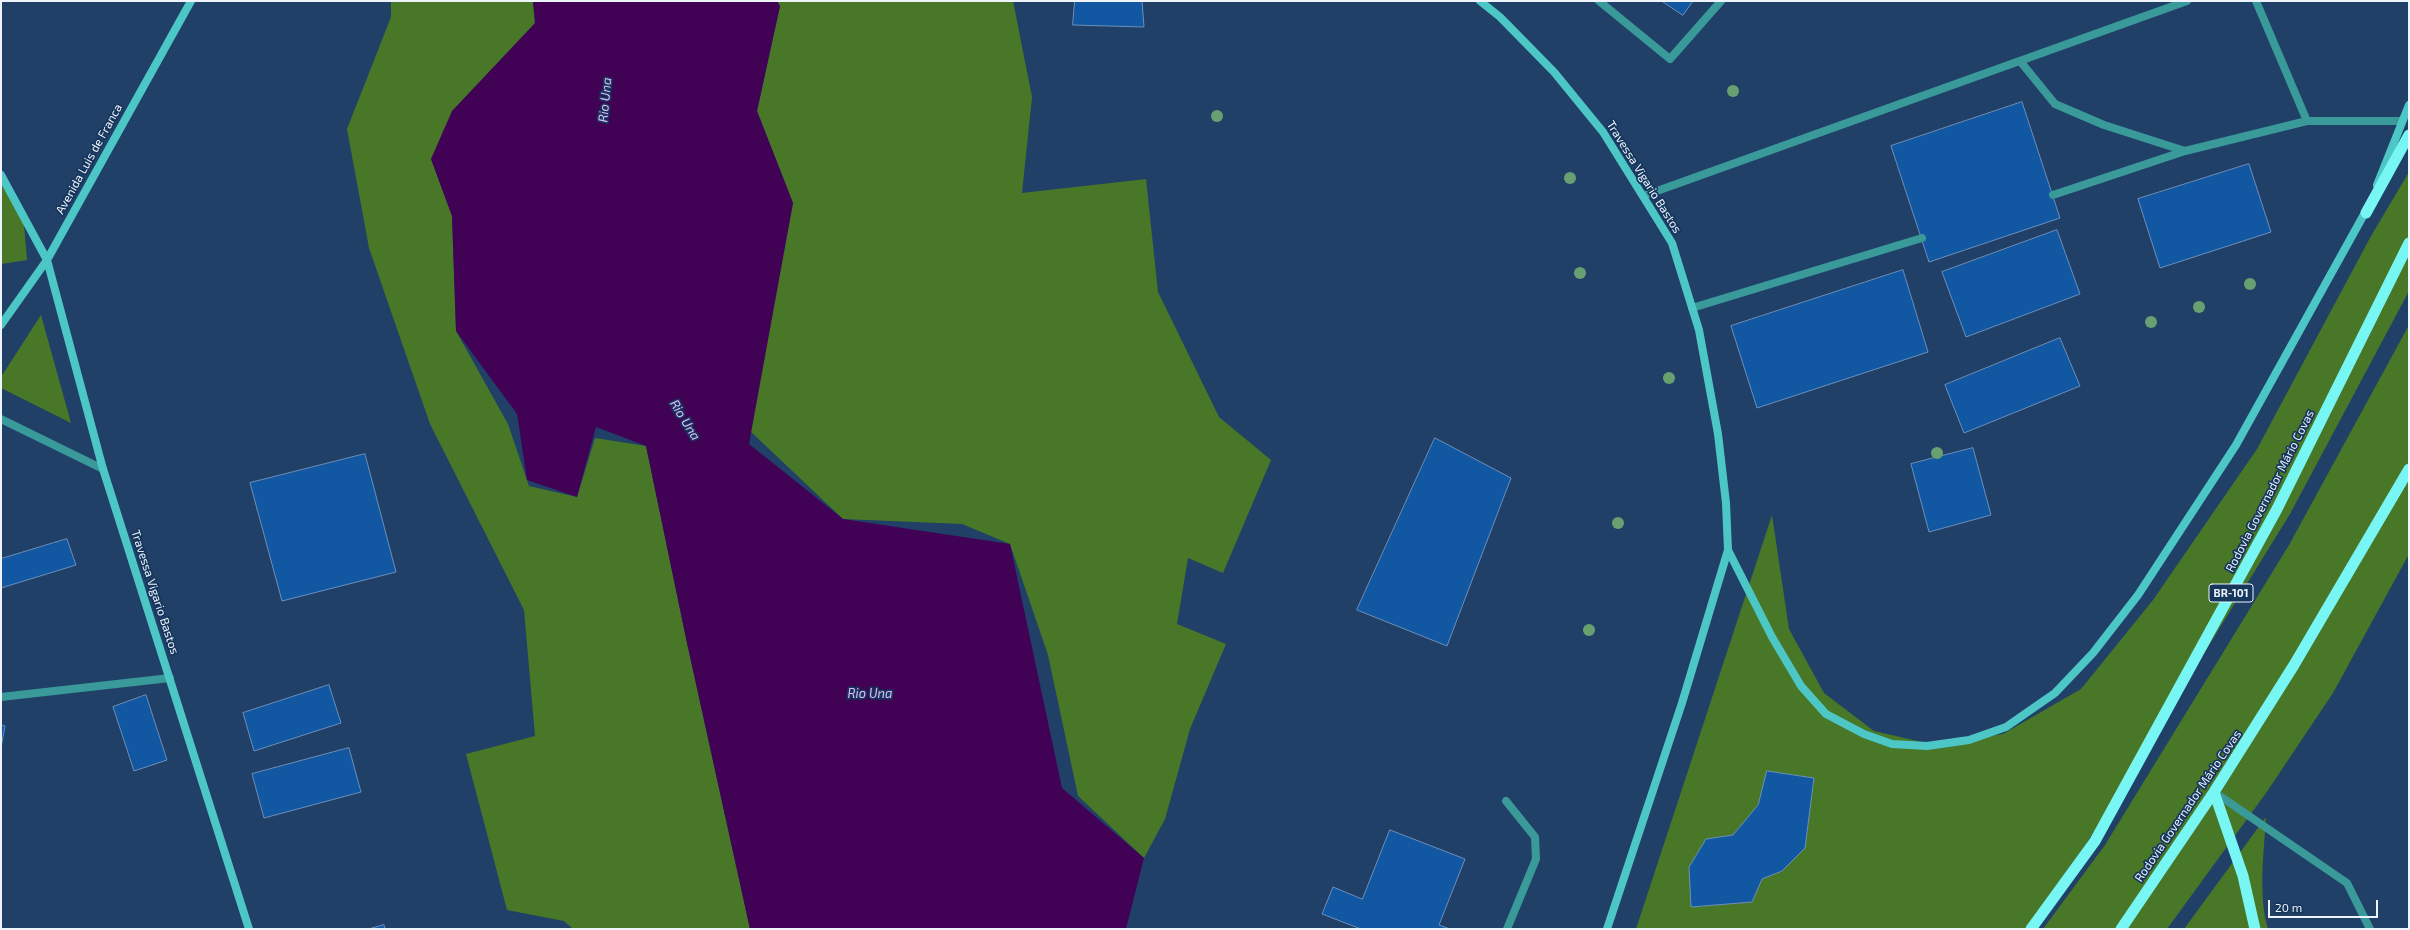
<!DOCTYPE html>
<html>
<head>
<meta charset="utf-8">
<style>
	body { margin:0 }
	#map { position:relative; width:2410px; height:930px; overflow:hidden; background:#204068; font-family:"Exo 2",sans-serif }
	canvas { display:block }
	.frame { position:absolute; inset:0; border:2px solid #edf4fe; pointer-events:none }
	.scale { position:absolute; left:2268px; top:900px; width:110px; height:18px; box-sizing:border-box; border:2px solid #edf4fe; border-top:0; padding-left:5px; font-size:12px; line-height:14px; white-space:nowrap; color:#edf4fe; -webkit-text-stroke:3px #16365c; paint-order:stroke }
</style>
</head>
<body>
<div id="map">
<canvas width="2410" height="930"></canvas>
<div class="frame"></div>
<div class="scale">20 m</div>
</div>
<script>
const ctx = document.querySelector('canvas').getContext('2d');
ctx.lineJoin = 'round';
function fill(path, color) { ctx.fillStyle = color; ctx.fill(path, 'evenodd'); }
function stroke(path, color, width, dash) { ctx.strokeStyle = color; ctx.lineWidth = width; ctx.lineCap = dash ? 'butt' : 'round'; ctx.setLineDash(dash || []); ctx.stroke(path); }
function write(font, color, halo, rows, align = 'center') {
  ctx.font = font + ' "Exo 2",sans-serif'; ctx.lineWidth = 3.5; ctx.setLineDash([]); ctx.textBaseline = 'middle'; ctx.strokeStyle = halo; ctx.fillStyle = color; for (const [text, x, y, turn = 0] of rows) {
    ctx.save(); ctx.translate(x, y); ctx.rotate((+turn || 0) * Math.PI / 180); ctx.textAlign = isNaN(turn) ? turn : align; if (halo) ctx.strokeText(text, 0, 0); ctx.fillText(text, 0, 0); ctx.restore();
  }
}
fill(new Path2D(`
	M391,1h142l2,22 -104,136 21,57 4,115 52,93 21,62 48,11 18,-59 51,8 41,197 63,286h-177l-9,-8 -57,-11 -41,-156 69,-18 -11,-126 -94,-186 -61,-176 -22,-119 44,-112z
	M777,1h236l19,96 -10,96 124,-14 12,113 61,125 52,43 -48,113 -35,-15 -11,66 49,20 -36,85 -25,90 -21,39 -66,-62 -30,-141 -38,-111 -48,-20 -119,-5 -94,-89 44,-227 -36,-92 23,-105z
	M1,168l22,45 4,47 -26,4z
	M2409,172v119l-119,223 -202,327 -63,88h-389l136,-414 17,114 35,64 50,38 61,14 68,-11 78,-45 72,-89 104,-151 114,-213z
	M41,315l30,108 -70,-35v-11z
	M2409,325v229l-76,139 -67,100 -99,136h-124l62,-84 184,-300z
	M2266,817c-2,34 -8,79 2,112h-84z`), '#487728');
fill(new Path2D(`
	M533,1h244l3,5 -23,105 36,92 -44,241 94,75 167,25 52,244 82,70 -18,71h-376l-63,-286 -41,-197 -50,-19 -19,70 -50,-17 -10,-66 -61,-83 -4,-115 -21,-57 21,-48 83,-88z`), '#410256');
const building = new Path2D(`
	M1075,1h67l2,26 -71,-2z
	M1662,1h31l-10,14z
	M2022,102l38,116 -131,44 -38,-116z
	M2249,164l22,68 -111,36 -22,-69z
	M2057,230l23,64 -114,43 -24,-65z
	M1903,270l25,82 -171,56 -26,-82z
	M2060,338l20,48 -116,47 -19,-48z
	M1435,438l76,40 -64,168 -90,-36z
	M1973,448l18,67 -62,17 -18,-68z
	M365,454l31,118 -114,29 -32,-118z
	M67,539l9,26 -75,23v-29z
	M329,685l12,38 -87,28 -11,-38z
	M146,695l21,65 -33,11 -21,-64z
	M1,725l4,1 -4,22z
	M349,748l12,44 -97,26 -12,-44z
	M1767,771l47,7 -9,70 -23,23 -20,8 -10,23 -61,5 -2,-40 17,-28 27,-4 25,-30z
	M1390,830l75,29 -26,66 11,4h-89l-39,-15 11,-27 29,12z
	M384,925l1,4h-16z`);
fill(building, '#1257a1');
stroke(building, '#6c8fbb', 1);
stroke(new Path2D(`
	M2256,1l51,120
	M2020,61l35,43 49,21 81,26 122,-30h94
	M2053,195l132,-44
	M1643,196l544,-195
	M1692,308l230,-70
	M1,697l169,-19`), '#399a99', 8);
stroke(new Path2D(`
	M1599,1l71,58 51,-58
	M1,419l102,50
	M2214,792l133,91 23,46
	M1506,801l29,36 1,22 -29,70`), '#399a99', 8);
stroke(new Path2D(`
	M1480,1l20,16 54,55 49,60 69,111 27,87 19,104 8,69 2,47 -46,153 -75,226
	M1,175l46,85 56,209 146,460
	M2377,185l32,-80
	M1,325l46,-65 144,-259
	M1728,550l44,87 29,49 25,28 38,20 28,10 35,2 42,-6 37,-13 49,-34 38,-40 45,-58 98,-150 131,-236`), '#4dc7c6', 8);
stroke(new Path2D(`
	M2366,213l43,-78
	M2214,792l29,84 12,53
	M2031,929l64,-88 182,-332 132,-266
	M2121,929l93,-137 80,-127 115,-196`), '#78f6f4', 11);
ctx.fillStyle = '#69a071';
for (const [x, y] of [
	[1733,91],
	[1217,116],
	[1570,178],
	[1580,273],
	[2250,284],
	[2199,307],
	[2151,322],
	[1669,378],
	[1937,453],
	[1618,523],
	[1589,630]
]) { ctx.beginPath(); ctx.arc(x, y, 6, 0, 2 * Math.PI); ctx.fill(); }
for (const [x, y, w] of [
	[2231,593,44]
]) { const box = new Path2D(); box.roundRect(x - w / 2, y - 9, w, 18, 3); ctx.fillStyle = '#16365c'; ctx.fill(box); stroke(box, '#edf4fe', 1); }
write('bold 11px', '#edf4fe', null, [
	["BR-101",2231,593]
]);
write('12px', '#edf4fe', '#16365c', [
	["Avenida Luis de Franca",89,159,-61],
	["Travessa Vigario Bastos",1644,177,58],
	["Rodovia Governador Mário Covas",2270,491,-63],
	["Travessa Vigario Bastos",155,592,72],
	["Rodovia Governador Mário Covas",2188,806,-56]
]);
write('italic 13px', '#e6bafb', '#16365c', [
	["Rio Una",605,100,-85],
	["Rio Una",685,420,58],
	["Rio Una",870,694]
]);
</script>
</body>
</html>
